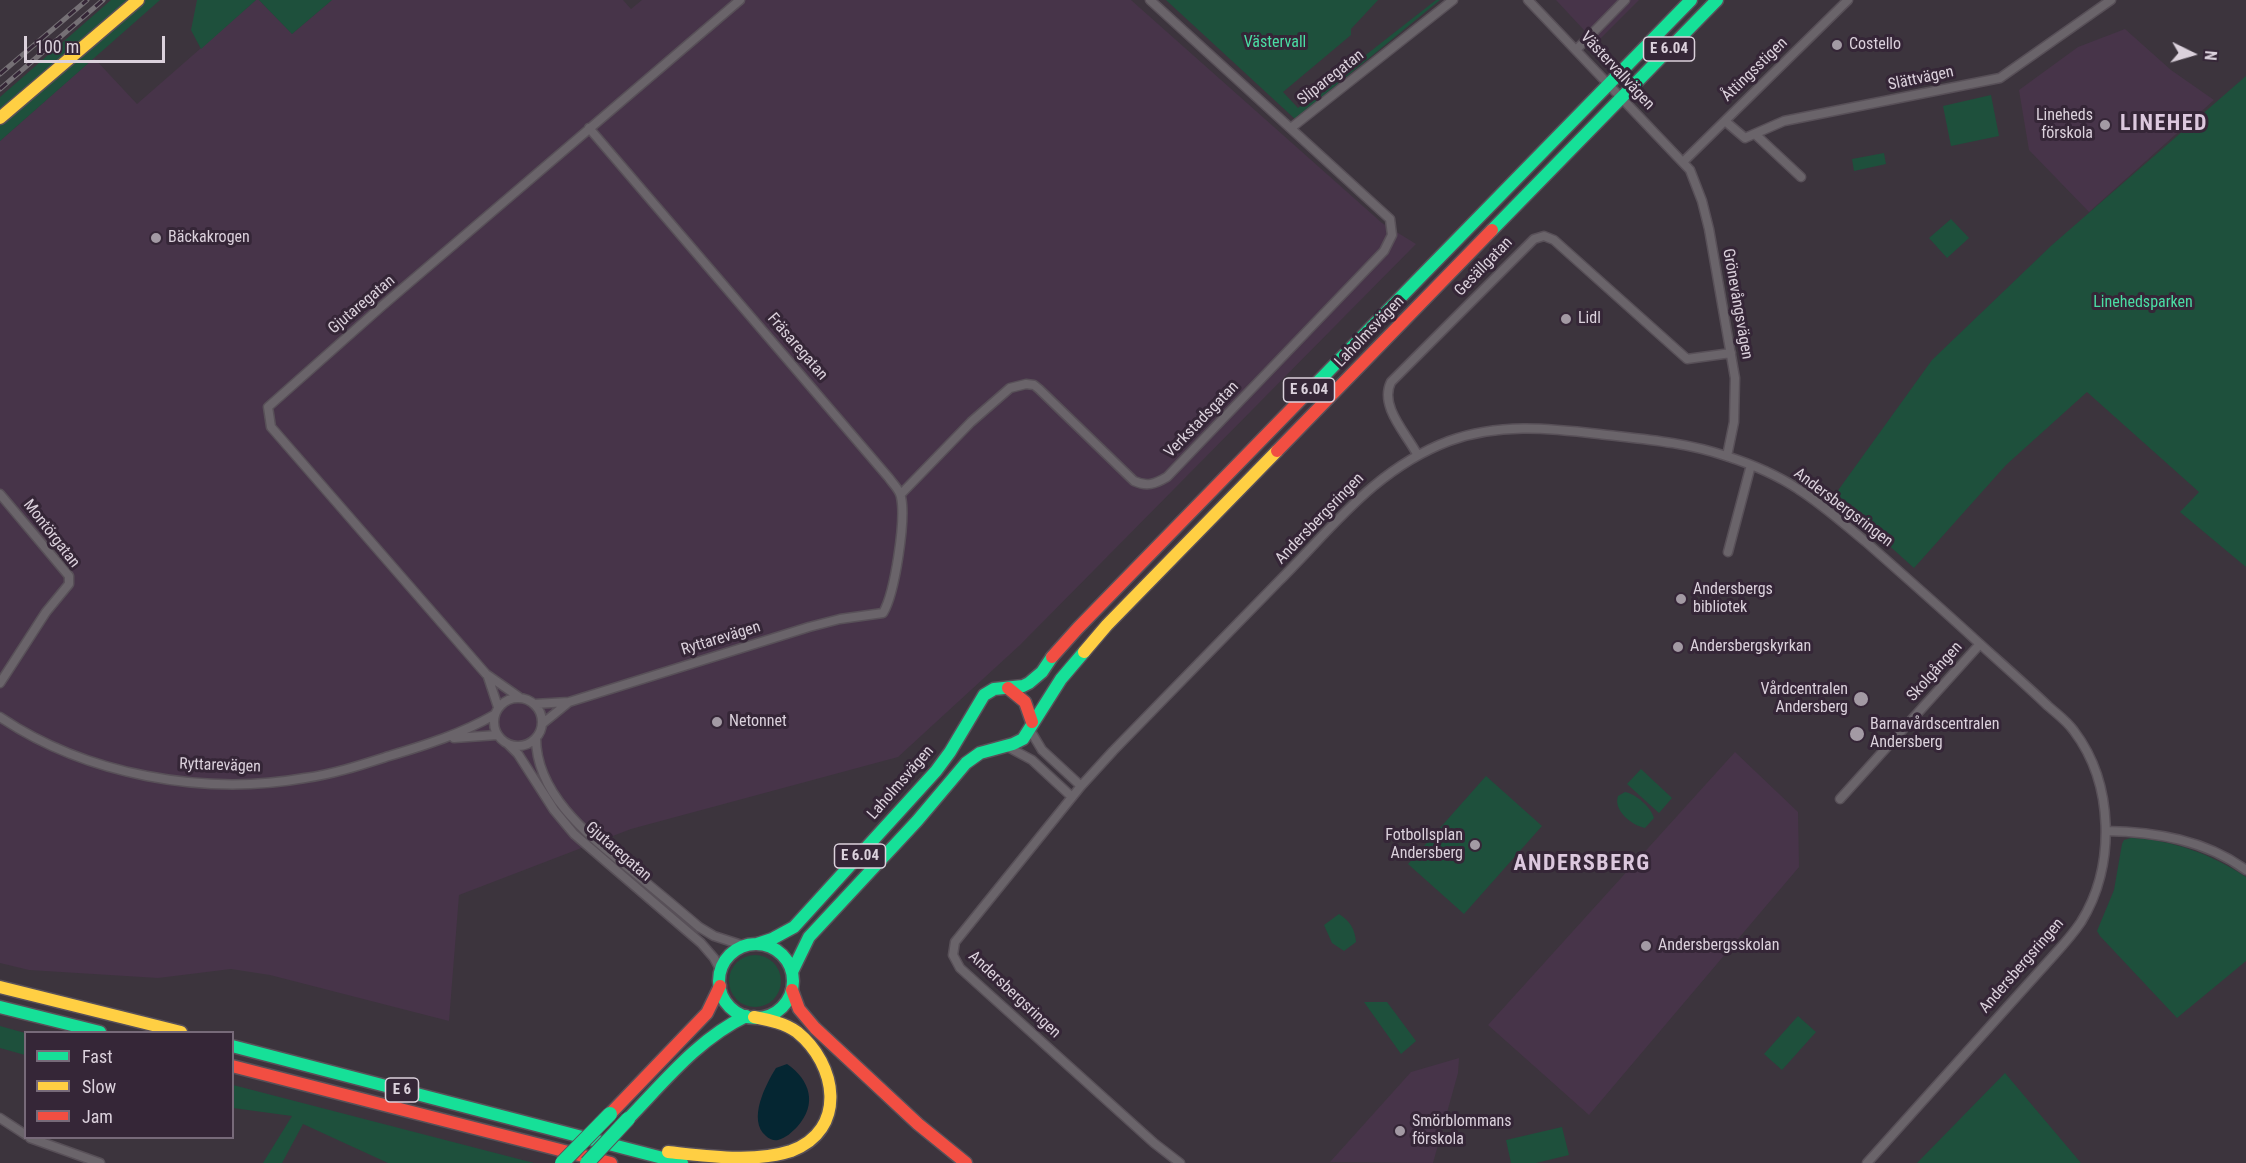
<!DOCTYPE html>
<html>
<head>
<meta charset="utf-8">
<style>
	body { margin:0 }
	#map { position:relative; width:2246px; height:1163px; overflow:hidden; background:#3c343d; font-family:"Roboto Condensed",sans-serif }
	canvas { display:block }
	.legend { position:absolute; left:24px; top:1031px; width:210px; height:108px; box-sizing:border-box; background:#352637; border:2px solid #776a79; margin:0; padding:8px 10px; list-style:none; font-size:18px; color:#dbd1dc }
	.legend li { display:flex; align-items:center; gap:12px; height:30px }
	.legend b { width:30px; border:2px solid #776a79 }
	.north { position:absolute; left:2162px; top:24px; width:60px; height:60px; -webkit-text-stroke:4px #352637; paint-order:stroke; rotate:95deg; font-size:16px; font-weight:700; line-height:24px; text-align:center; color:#dbd1dc }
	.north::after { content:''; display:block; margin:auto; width:21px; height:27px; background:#dbd1dc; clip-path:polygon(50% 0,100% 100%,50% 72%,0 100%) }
	.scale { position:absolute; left:24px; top:36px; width:141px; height:27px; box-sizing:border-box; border:3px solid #dbd1dc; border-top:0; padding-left:8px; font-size:18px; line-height:21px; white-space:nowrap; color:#dbd1dc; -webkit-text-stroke:4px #352637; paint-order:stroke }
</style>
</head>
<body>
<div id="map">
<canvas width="2246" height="1163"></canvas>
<ul class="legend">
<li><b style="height:8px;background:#16e098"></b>Fast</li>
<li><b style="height:8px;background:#ffcf43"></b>Slow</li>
<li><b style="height:8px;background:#f24e42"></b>Jam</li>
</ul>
<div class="north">N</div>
<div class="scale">100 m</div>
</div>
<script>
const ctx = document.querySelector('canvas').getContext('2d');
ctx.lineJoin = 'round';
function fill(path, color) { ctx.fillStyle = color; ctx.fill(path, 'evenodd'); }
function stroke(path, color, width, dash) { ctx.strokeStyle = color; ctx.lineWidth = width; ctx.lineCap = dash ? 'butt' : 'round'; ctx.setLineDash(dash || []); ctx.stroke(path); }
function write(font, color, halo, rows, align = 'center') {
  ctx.font = font + ' "Roboto Condensed",sans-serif'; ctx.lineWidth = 6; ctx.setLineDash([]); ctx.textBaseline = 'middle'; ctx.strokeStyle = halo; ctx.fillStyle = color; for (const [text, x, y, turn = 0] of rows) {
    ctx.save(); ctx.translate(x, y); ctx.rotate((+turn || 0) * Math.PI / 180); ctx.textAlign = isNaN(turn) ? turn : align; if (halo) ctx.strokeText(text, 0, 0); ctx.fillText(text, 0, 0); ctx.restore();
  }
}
fill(new Path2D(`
	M256,0h3l33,34 40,-34h291l8,9 11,-9h489l251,223 34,21 -396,401 -122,112 -267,72 -172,66 -10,126 -179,-46 -39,-6 -73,9 -129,-8 -29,-7v-822l94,-83 43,46z
	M1556,0h83l-43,43z
	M2125,29l46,41 43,30 -125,112 -60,-62 -10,-60 59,-43z
	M1735,752l63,60 1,55 -210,248 -101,-90z
	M1459,1058l-1,15 -25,90 -103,-1 81,-90z`), '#473449');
fill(new Path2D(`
	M111,0h49l-160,141v-44z
	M197,0h59l-55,49 -10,-19z
	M259,0h73l-40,34z
	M1166,0h212l-27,29v6l-68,57 15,16 138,-108h4l-145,119z
	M2246,76v491l-66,-55 19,-20 -112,-100 -81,73 -92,103 -80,-72 98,-136 120,-115z
	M1991,95l8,41 -48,10 -8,-40z
	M1884,153l2,11 -32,7 -2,-12z
	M1951,219l18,19 -22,20 -18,-20z
	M1641,769l31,29 -13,15 -32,-29z
	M1486,776l56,50 -78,88 -56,-50z
	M1625,792c11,2 26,15 29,26l-9,10c-14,-3 -32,-18 -27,-32z
	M2131,838c42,2 80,16 115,39v84l-69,57 -77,-82 -3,-5 17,-41 8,-46 2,-4z
	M1339,914c11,7 16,15 17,28l-12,9 -12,-8 -8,-18z
	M729 981a26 26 0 1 1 52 0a26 26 0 1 1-52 0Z
	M1364,1002h23l29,39 -15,13z
	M1798,1016l18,16 -34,38 -18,-16z
	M0,1026l25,7v22l-25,-7z
	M2005,1073l76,90h-164z
	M233,1085l301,78h-146l-85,-39 -21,39h-19l29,-47 -59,-8z
	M1562,1127l7,28 -33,8h-25l-5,-23z`), '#1e503c');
fill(new Path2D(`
	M787,1064c23,16 31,40 10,63 -5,5 -11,11 -19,13 -4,1 -9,-1 -12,-4 -19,-16 0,-52 10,-68z`), '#052632');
const street = new Path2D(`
	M1528,0l162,170 12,31 7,28 26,149 -1,44 -7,34
	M1576,50l49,-50
	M1725,121l20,17 39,-17 216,-43 111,-78
	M1291,128l162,-128
	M1756,135l45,42
	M1684,161l164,-161
	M1417,454c-11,-21 -38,-48 -26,-72l143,-143 10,-3 10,4 133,119 44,-6
	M0,494l69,82v8l-23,28 -46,71
	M901,494l70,-72 39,-34 16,-4 8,1 5,4 95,92c13,6 21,3 33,-4l217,-226 8,-16 -2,-16 -240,-219
	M1728,552l23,-87
	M488,677l10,30
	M519,697l-33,-23 -215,-247 -3,-20 114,-101 358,-306
	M494 722a24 24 0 1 1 48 0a24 24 0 1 1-48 0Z
	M534,704l35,-2 240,-75 31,-8 43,-6c12,-20 23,-93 18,-116 -1,-7 -8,-13 -12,-19l-300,-350
	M0,717c86,58 204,79 305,61 29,-4 56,-13 84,-22 37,-11 72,-22 105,-41
	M542,724l27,-22
	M1030,730l12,20 39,36
	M454,738l43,-3
	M536,738c0,58 56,100 96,133 23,19 45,37 67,56l15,9 31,10
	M508,744l10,10 36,56 20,24 127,109 13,15 7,13
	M1006,746l26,14 40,37
	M1840,799l140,-155
	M2106,831c50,1 99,9 140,39
	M0,1118l26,17
	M30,1138l70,25
	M1180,1163l-26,-20 -194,-175 -7,-13 2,-13 126,-156 32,-35c55,-57 111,-113 166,-170 54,-54 96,-112 170,-140 49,-18 99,-13 150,-7 43,5 86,8 127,22 25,8 51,19 72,33 24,15 46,35 68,53 34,30 68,60 102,91 27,25 54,48 80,73 9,8 19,15 26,25 40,53 42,135 7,191 -8,12 -17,22 -27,33l-187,208`);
const fast = new Path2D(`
	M1492,230l225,-230
	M1309,391l382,-391
	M757,944l15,-5 22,-12 142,-156 14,-19 34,-57 10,-6 29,-3 6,-3 13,-11 10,-15
	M719 981a37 37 0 1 1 74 0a37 37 0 1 1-74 0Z
	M792,972l17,-35 108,-116 49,-58 14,-10 33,-9 10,-5 38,-60 23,-27
	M0,1007l100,25
	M232,1046l450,117
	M628,1119c36,-37 70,-80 118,-103`);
const slow = new Path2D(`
	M0,118l138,-118
	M1084,652l23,-27 170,-174
	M0,987l181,45
	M668,1152c39,4 86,11 123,-1 57,-21 46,-87 6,-119 -12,-9 -28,-12 -43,-15`);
const jam = new Path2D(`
	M1277,451l215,-221
	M1052,657l26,-29 231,-237
	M1008,688l17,14 7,20
	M792,990l7,19 16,19 103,96 48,39
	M232,1066l379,97
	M610,1114l97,-101 13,-27`);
stroke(street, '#585058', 11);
stroke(fast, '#585058', 15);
stroke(slow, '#585058', 15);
stroke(jam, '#585058', 15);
stroke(street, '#6a646a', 8);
stroke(fast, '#16e098', 12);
stroke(slow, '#ffcf43', 12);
stroke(jam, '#f24e42', 12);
const rail = new Path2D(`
	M0,74l87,-74
	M0,89l103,-89`);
stroke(rail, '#757075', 5);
stroke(rail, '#352637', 3, [9]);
const fastBridge = new Path2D(`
	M562,1163l48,-49
	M587,1163l41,-44`);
stroke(fastBridge, '#585058', 16, []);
stroke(fastBridge, '#16e098', 14);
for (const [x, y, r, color] of [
	[1837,45,6,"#a39aa4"],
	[2105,125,6,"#a39aa4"],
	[156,238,6,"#a39aa4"],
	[1566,319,6,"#a39aa4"],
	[1681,599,6,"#a39aa4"],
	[1678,647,6,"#a39aa4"],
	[1861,699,8,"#a39aa4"],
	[717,722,6,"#a39aa4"],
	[1857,734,8,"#a39aa4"],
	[1475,845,6,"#a39aa4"],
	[1646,946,6,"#a39aa4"],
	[1400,1131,6,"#a39aa4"]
]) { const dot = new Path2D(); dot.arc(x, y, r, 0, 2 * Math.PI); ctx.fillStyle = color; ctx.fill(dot); stroke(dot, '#352637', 2); }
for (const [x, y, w] of [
	[1669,49,51],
	[1309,390,51],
	[860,856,51],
	[402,1090,33]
]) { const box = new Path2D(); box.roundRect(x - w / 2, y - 12, w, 24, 4.5); ctx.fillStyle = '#352637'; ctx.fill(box); stroke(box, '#dbd1dc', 1.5); }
write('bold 15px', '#dbd1dc', null, [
	["E 6.04",1669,49],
	["E 6.04",1309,390],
	["E 6.04",860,856],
	["E 6",402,1090]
]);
write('16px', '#4adea4', '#352637', [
	["Västervall",1275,43],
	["Linehedsparken",2143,303]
]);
write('16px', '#dbd1dc', '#352637', [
	["Costello",1849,45],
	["Lineheds",2093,116,"right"],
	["förskola",2093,134,"right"],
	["Bäckakrogen",168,238],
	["Lidl",1578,319],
	["Andersbergs",1693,590],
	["bibliotek",1693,608],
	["Andersbergskyrkan",1690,647],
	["Vårdcentralen",1848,690,"right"],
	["Andersberg",1848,708,"right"],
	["Netonnet",729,722],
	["Barnavårdscentralen",1870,725],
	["Andersberg",1870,743],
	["Fotbollsplan",1463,836,"right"],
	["Andersberg",1463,854,"right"],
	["Andersbergsskolan",1658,946],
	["Smörblommans",1412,1122],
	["förskola",1412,1140]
], 'left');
write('16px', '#dbd1dc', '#352637', [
	["Åttingsstigen",1755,70,-44],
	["Västervallvägen",1617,71,47],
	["Sliparegatan",1331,78,-38],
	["Slättvägen",1921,79,-12],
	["Gesällgatan",1484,267,-46],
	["Grönevångsvägen",1737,304,80],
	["Gjutaregatan",362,305,-40],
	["Laholmsvägen",1370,332,-46],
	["Fräsaregatan",797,347,49],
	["Verkstadsgatan",1202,420,-46],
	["Andersbergsringen",1843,508,37],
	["Andersbergsringen",1320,519,-46],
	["Montörgatan",51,534,52],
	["Ryttarevägen",721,639,-17],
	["Skolgången",1935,672,-48],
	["Ryttarevägen",220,766,2],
	["Laholmsvägen",901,783,-49],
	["Gjutaregatan",618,852,41],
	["Andersbergsringen",2022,966,-49],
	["Andersbergsringen",1014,995,43]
]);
ctx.letterSpacing = '1.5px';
write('bold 22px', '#dcc8de', '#352637', [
	["LINEHED",2164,124],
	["ANDERSBERG",1582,864]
]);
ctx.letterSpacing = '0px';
</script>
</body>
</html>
